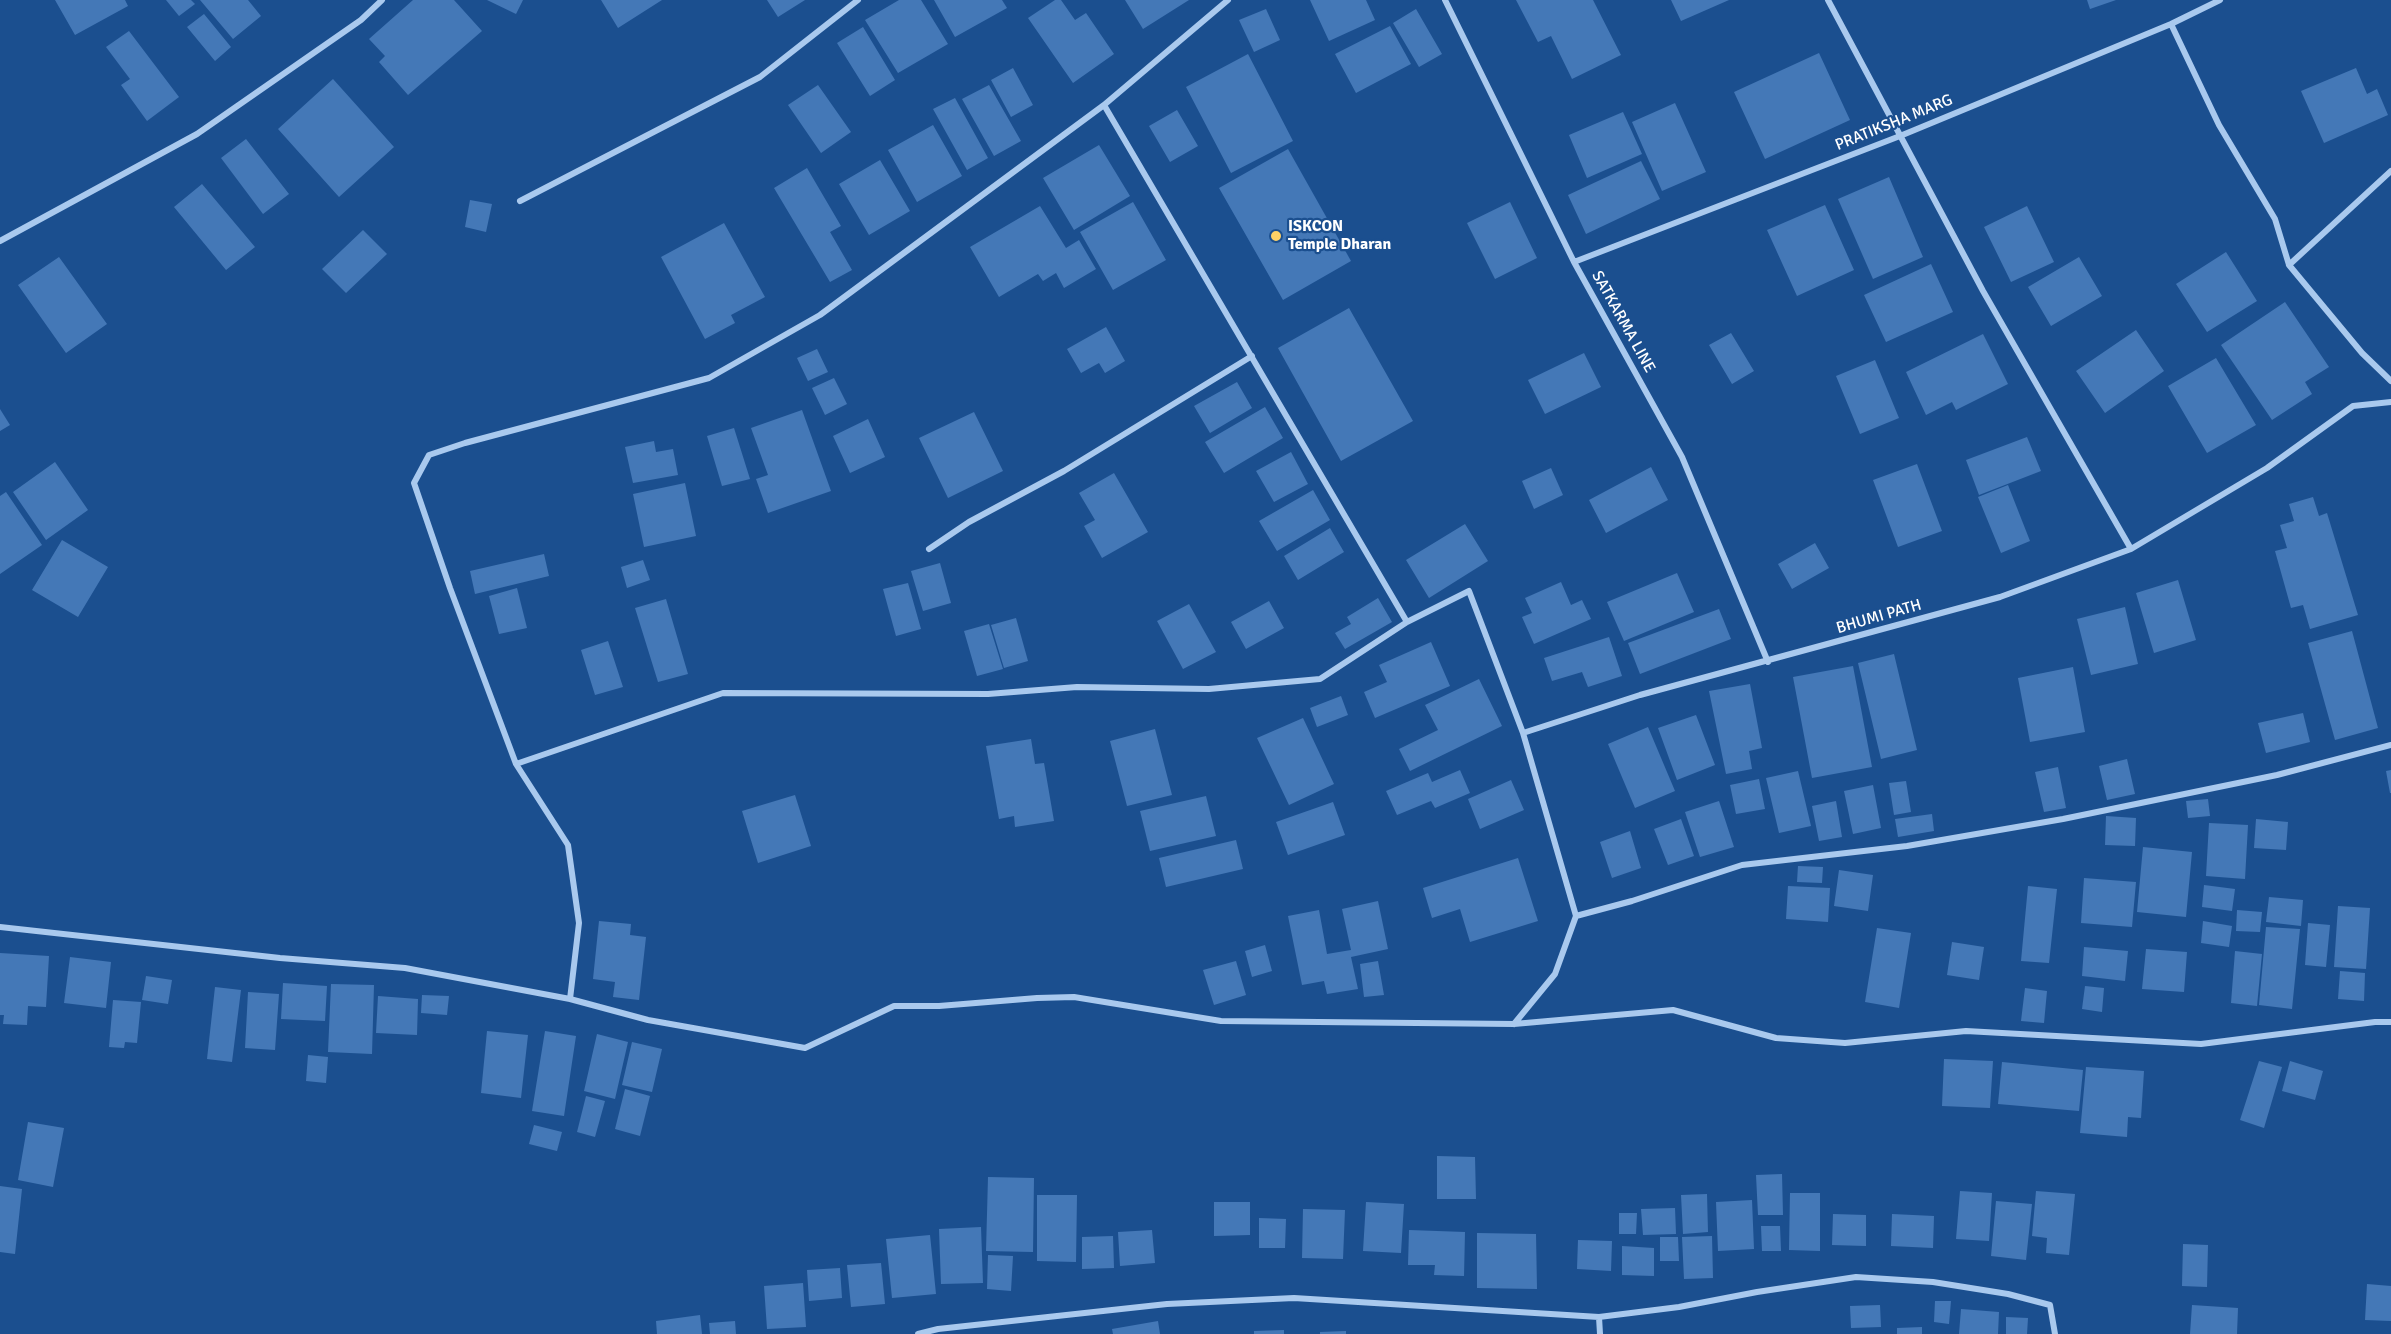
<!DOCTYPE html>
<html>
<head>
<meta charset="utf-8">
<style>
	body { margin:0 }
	canvas { display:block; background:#1b4f8f }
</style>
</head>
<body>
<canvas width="2391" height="1334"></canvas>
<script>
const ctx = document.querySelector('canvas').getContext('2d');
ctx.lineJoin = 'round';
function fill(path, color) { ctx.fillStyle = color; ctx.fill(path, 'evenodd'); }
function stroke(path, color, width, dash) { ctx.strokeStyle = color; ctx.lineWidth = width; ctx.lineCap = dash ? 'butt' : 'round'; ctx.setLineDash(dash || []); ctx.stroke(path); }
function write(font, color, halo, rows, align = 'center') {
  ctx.font = font + ' Signika,sans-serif'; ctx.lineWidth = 4.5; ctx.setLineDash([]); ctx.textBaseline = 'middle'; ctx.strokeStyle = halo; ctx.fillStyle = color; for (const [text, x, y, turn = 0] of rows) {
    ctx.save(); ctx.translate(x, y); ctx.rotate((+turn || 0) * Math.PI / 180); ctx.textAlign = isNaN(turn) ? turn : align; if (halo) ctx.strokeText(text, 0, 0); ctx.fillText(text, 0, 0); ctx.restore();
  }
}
fill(new Path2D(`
	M55,0h70l3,6 -53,29z
	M166,0h25l4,4 -16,12z
	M200,0h48l13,16 -28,23z
	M413,0h41l28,31 -74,64 -29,-33 6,-6 -16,-17z
	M487,0h36l-7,14z
	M601,0h61l-44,28z
	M767,0h38l-27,17z
	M899,0h22l27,44 -50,29 -33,-53z
	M934,0h68l5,8 -52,29z
	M1055,0h6l14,20 11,-7 28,41 -41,29 -45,-65z
	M1125,0h64l-46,29z
	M1310,0h56l9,20 -46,21z
	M1516,0h77l28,55 -49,24 -21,-43 -13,6z
	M1671,0h58l-48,21z
	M2087,0h29l-26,9z
	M1266,9l14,31 -26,12 -15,-32z
	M1416,9l26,45 -23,13 -26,-44z
	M204,14l27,33 -16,14 -28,-34z
	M1390,26l21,38 -55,29 -21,-39z
	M863,27l32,53 -25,16 -33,-53z
	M129,31l50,66 -32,24 -26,-36 9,-6 -24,-32z
	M1819,53l31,67 -85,39 -31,-67z
	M1248,54l45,87 -62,32 -45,-86z
	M1013,68l20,37 -22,12 -20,-37z
	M2356,68l11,26 10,-5 11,26 -64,28 -23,-52z
	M333,79l61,68 -55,50 -61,-68z
	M818,85l33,47 -30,21 -33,-48z
	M989,85l32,56 -27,15 -32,-57z
	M955,98l33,60 -21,12 -34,-61z
	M1675,103l31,69 -44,19 -30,-69z
	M1177,110l21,36 -28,16 -21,-36z
	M1623,112l19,42 -55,24 -18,-43z
	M933,125l29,51 -45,26 -29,-52z
	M246,139l43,55 -26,20 -42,-56z
	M1099,145l31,51 -56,34 -31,-52z
	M1288,149l63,112 -68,39 -64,-112z
	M880,160l30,51 -41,24 -30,-51z
	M1641,161l19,38 -74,35 -18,-39z
	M807,168l34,58 -11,6 22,38 -22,12 -56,-94z
	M1889,177l34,80 -50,22 -35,-80z
	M202,184l53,63 -29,23 -52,-63z
	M470,200l22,4 -6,28 -21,-5z
	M1133,202l33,58 -53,30 -33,-58z
	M1510,202l27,56 -42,21 -28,-56z
	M1825,205l29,65 -57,26 -30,-66z
	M1040,206l26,42 13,-8 17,29 -32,19 -8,-15 -13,8 -5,-7 -39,23 -29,-50z
	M2027,206l27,56 -43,20 -27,-55z
	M724,223l41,74 -34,18 4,8 -30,16 -44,-82z
	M363,230l24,24 -41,39 -24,-24z
	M2226,252l31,49 -50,31 -31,-48z
	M59,257l48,67 -41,29 -48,-68z
	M2079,257l23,39 -51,30 -23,-39z
	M1931,264l22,48 -67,30 -22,-47z
	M2285,302l44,65 -24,15 7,12 -40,26 -51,-75z
	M1349,308l64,113 -72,40 -63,-113z
	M1106,327l19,34 -20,12 -6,-10 -18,10 -14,-24z
	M2136,330l28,41 -59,42 -29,-42z
	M1731,333l23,38 -22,13 -23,-39z
	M1983,334l25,50 -52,26 -4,-8 -26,13 -20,-43z
	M817,349l11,23 -20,9 -11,-23z
	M1584,353l17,34 -56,27 -17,-34z
	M2216,358l40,67 -49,28 -39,-67z
	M1875,360l24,58 -39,16 -24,-58z
	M834,378l13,26 -22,11 -13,-27z
	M1237,382l15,26 -42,25 -16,-27z
	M1265,407l18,31 -59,35 -19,-31z
	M0,409l10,16 -10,6z
	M802,410l29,81 -63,22 -12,-34 12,-4 -17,-47z
	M974,412l29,59 -55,27 -29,-60z
	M868,419l17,38 -35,16 -17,-37z
	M734,428l16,51 -28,7 -15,-50z
	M2027,437l14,34 -62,24 -13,-35z
	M654,441l2,11 17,-3 5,26 -45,8 -8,-36z
	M1291,452l17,32 -34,18 -18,-31z
	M55,462l33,48 -42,30 -33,-48z
	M1917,464l25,67 -44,16 -25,-67z
	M1651,467l17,33 -62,33 -17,-33z
	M1551,468l12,27 -29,14 -12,-28z
	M1114,473l34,59 -46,26 -18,-32 11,-6 -16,-27z
	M685,483l11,53 -52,11 -11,-53z
	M2008,485l22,56 -29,12 -23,-56z
	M1313,490l17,30 -53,31 -18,-30z
	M6,492l36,53 -42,29v-78z
	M2313,497l6,19 8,-3 31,102 -48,14 -7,-24 -12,3 -16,-57 12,-3 -7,-23 14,-4 -5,-17z
	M1465,524l23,37 -59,37 -23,-38z
	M1330,528l14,24 -46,28 -14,-24z
	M62,540l46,27 -30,50 -46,-27z
	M1815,543l14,25 -37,21 -14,-25z
	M544,554l5,22 -74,18 -5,-23z
	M643,560l7,20 -23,8 -6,-21z
	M940,563l11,40 -28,8 -12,-40z
	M1677,573l17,39 -70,29 -17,-39z
	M2178,580l18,60 -42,13 -18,-60z
	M1561,582l10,23 11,-5 9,19 -57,25 -12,-27 10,-4 -7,-15z
	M908,583l13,46 -25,7 -13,-47z
	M517,588l10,40 -28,6 -10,-38z
	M1378,598l14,24 -47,27 -10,-16 16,-9 -4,-7z
	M666,599l22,75 -30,8 -23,-74z
	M1269,601l15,27 -38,21 -15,-27z
	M1189,604l27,48 -33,17 -26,-48z
	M2125,607l13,57 -47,11 -14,-56z
	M1719,609l12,30 -91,35 -12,-31z
	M1016,618l12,43 -24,7 -13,-43z
	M989,624l14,45 -26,7 -13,-45z
	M2352,631l26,97 -43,12 -27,-97z
	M1609,637l13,39 -34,11 -6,-15 -30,9 -8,-23z
	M608,641l15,46 -28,8 -14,-45z
	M1431,642l19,44 -75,32 -11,-26 23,-10 -8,-17z
	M1894,654l23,96 -36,9 -23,-96z
	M1853,666l19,101 -60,11 -19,-101z
	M2073,667l12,65 -55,10 -12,-64z
	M1479,679l23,47 -92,45 -11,-22 39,-19 -13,-25z
	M1750,684l12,64 -13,3 3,18 -26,5 -17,-83z
	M1341,696l7,19 -31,12 -7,-19z
	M2303,713l7,29 -44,11 -8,-30z
	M1696,715l19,50 -38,15 -19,-52z
	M1303,718l31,66 -45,21 -32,-67z
	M1648,727l27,64 -40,17 -27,-64z
	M1155,729l17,66 -45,11 -17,-65z
	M1031,739l4,25 9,-1 10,58 -39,6 -1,-11 -15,3 -13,-73z
	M2127,759l8,35 -28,6 -8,-34z
	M2058,767l8,41 -22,4 -9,-40z
	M1460,770l10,23 -35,15 -4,-7 -34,14 -11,-24 42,-18 4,9z
	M2391,770v23h-1l-4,-22z
	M1798,771l13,55 -32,7 -13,-55z
	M1759,779l6,30 -29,5 -6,-29z
	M1511,780l13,30 -44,19 -12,-30z
	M1906,781l5,31 -17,3 -5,-32z
	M1873,785l8,43 -28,6 -9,-43z
	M795,795l16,51 -53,17 -16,-52z
	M1206,796l10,40 -66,15 -10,-40z
	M2208,799l2,17 -22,2 -2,-17z
	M1719,801l15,46 -34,10 -15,-45z
	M1836,801l6,36 -23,4 -7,-35z
	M1333,802l12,33 -57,20 -12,-33z
	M1932,814l2,17 -36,6 -3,-18z
	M2106,816l30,2 -1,28 -30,-1z
	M1681,819l13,37 -26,9 -14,-36z
	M2256,819l32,3 -2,28 -32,-2z
	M2209,823l39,2 -3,54 -39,-3z
	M1630,831l11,37 -29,10 -12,-36z
	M1236,840l7,29 -77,18 -7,-29z
	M2143,847l49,5 -6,65 -49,-5z
	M1518,858l20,63 -68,21 -10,-33 -28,9 -9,-30z
	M1798,866l25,1 -1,16 -25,-1z
	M1839,870l34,5 -5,36 -34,-5z
	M2084,878l52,4 -4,45 -51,-4z
	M2204,885l31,4 -3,22 -30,-4z
	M1788,886l42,2 -2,34 -42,-3z
	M2028,886l29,3 -8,74 -28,-2z
	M2269,897l34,3 -2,26 -35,-4z
	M1378,901l10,48 -37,8 7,32 -31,5 -3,-13 -22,4 -14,-69 31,-6 8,44 24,-4 -9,-41z
	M2338,906l32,2 -4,61 -32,-2z
	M2237,910l25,2 -2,20 -24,-1z
	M599,921l32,3 -1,11 16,2 -7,63 -26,-3 2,-15 -22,-3z
	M2203,921l29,5 -3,21 -28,-4z
	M2308,923l22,2 -4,42 -21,-2z
	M2266,927l34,2 -8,80 -33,-4z
	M1877,928l34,5 -12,75 -34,-6z
	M1952,942l32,5 -5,33 -32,-5z
	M1265,945l7,26 -20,6 -7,-26z
	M2084,947l44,4 -3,30 -43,-5z
	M2146,949l41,3 -3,40 -42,-3z
	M2235,951l27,3 -5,52 -26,-3z
	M0,953l49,3 -3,51 -18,-1 -1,19 -24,-1 1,-9h-4z
	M70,957l41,5 -5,46 -42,-5z
	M1236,961l10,34 -32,10 -11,-35z
	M1378,961l6,34 -20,2 -4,-33z
	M2340,971l25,2 -1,28 -26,-2z
	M146,976l26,4 -4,24 -26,-4z
	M283,983l44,3 -2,35 -44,-2z
	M331,984l43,1 -2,69 -44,-2z
	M2085,986l19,2 -2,24 -20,-3z
	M215,987l26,3 -9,72 -25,-3z
	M2025,988l22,3 -3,32 -23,-2z
	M248,992l31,2 -4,56 -30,-2z
	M422,995l27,1 -2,19 -26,-2z
	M378,996l40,3 -1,36 -41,-2z
	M113,1000l28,2 -4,41 -12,-1 -1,6 -15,-1z
	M487,1031l41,4 -7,63 -40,-5z
	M545,1031l31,5 -12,80 -32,-5z
	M597,1034l31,8 -13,57 -31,-8z
	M632,1042l30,7 -10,43 -30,-7z
	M308,1055l20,2 -2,26 -20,-2z
	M1944,1059l49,2 -3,47 -48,-2z
	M2259,1061l23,6 -18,61 -24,-8z
	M2290,1061l33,10 -8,29 -33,-9z
	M2002,1062l81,8 -4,41 -81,-7z
	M2086,1067l58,4 -3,47 -13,-1 -1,20 -47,-4z
	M625,1089l25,7 -10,40 -25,-7z
	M586,1096l19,5 -10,36 -18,-5z
	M28,1122l36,6 -11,59 -35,-7z
	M534,1125l28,7 -5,19 -28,-7z
	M1437,1156l38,1 1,42h-39z
	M1782,1174l1,41h-25l-2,-40z
	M988,1177l46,1 -1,74 -47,-1z
	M0,1186l22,3 -7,65 -15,-2z
	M1960,1191l32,2 -3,48 -33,-2z
	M2036,1191l39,3 -6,61 -23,-2 1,-15 -15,-2z
	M1790,1193h30v58l-31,-1z
	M1707,1194l1,38 -25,2 -2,-39z
	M1037,1195h40l-1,67 -39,-1z
	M1752,1200l2,49 -36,2 -2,-49z
	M1996,1201l36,3 -6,56 -35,-4z
	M1214,1202h36v33l-36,1z
	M1366,1202l38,2 -3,49 -38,-2z
	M1675,1208l1,26 -33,1 -2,-26z
	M1303,1209l42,1 -2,49 -41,-1z
	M1619,1213h18l-1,21h-17z
	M1833,1214l33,1v31l-34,-1z
	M1892,1214l42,2 -1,32 -42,-2z
	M1259,1218l27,1 -1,29h-26z
	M1761,1226h19l1,25h-19z
	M981,1227l2,56 -42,1 -2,-55z
	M1152,1230l3,33 -35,3 -2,-34z
	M1409,1230l56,2 -1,44 -30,-1 1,-10h-27z
	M1477,1233l59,1 1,55 -60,-1z
	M930,1235l6,59 -44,4 -6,-59z
	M1113,1236l1,32 -32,1v-32z
	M1712,1236l1,42 -29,1 -2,-42z
	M1660,1237h18l1,24h-19z
	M1578,1240l34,1 -1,30 -34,-2z
	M2183,1244l25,1 -1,42 -25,-1z
	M1622,1246l32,2v28l-32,-1z
	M988,1255l25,1 -2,35 -24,-2z
	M881,1263l4,41 -34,3 -4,-42z
	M840,1268l2,30 -33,3 -2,-31z
	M803,1283l3,44 -39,2 -3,-43z
	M2367,1284l24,2v35l-26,-1z
	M1935,1301h16l-2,23 -15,-2z
	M1880,1305l1,22 -30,1 -1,-22z
	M2192,1305l46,3 -1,26h-47z
	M1961,1309l38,3 -1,22h-39z
	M700,1315l2,19h-45l-1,-13z
	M2006,1317l22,1 -1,16h-21z
	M735,1321l1,13h-26l-1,-11z
	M1158,1321l2,13h-47l-1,-5z
	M1922,1327v7h-25v-6z
	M1284,1330v4h-30v-3z
	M1346,1331v3h-26v-2z`), '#4478b7');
stroke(new Path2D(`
	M1445,0l129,262 108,195 86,205
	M1828,0l155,291 148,258
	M2171,24l48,101 56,94 14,46 73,88 29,28
	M520,201l240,-124 98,-77
	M0,241l197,-107 164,-114 21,-20
	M1574,262l326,-126 271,-112 49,-24
	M2289,265l102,-94
	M929,549l40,-27 95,-51 188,-115
	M1407,622l62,-31 54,142
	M516,764l207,-71 265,1 89,-7 132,2 111,-10 87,-57 -303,-517
	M1576,916l-53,-183 117,-38 360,-98 131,-48 136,-81 86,-62 38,-4
	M0,927l280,31 125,10 165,31 78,21 157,28 89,-42h45l98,-8 37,-1 147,24 293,3 159,-14 103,28 69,5 121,-12 235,13 174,-22h16
	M570,999l9,-76 -11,-78 -52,-81 -66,-176 -36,-105 15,-28 36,-12 244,-65 111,-63 284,-210 124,-105
	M1514,1024l41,-50 21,-58 56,-15 110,-36 165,-19 156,-27 214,-44 114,-30
	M1599,1317l1,17
	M918,1334l20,-5 229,-25 127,-6 305,19 80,-10 78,-15 99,-15 77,5 75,12 42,11 5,29`), '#a9c9ee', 6);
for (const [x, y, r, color] of [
	[1276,236,6,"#ffd166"]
]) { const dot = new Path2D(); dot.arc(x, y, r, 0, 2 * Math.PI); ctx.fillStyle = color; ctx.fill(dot); stroke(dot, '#1b4f8f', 2); }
write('16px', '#fff', '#1b4f8f', [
	["PRATIKSHA MARG",1894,123,-22],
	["SATKARMA LINE",1623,322,61],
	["BHUMI PATH",1879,617,-16]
]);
write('bold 16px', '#fff', '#1b4f8f', [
	["ISKCON",1288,227],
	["Temple Dharan",1288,245]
], 'left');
</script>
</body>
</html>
